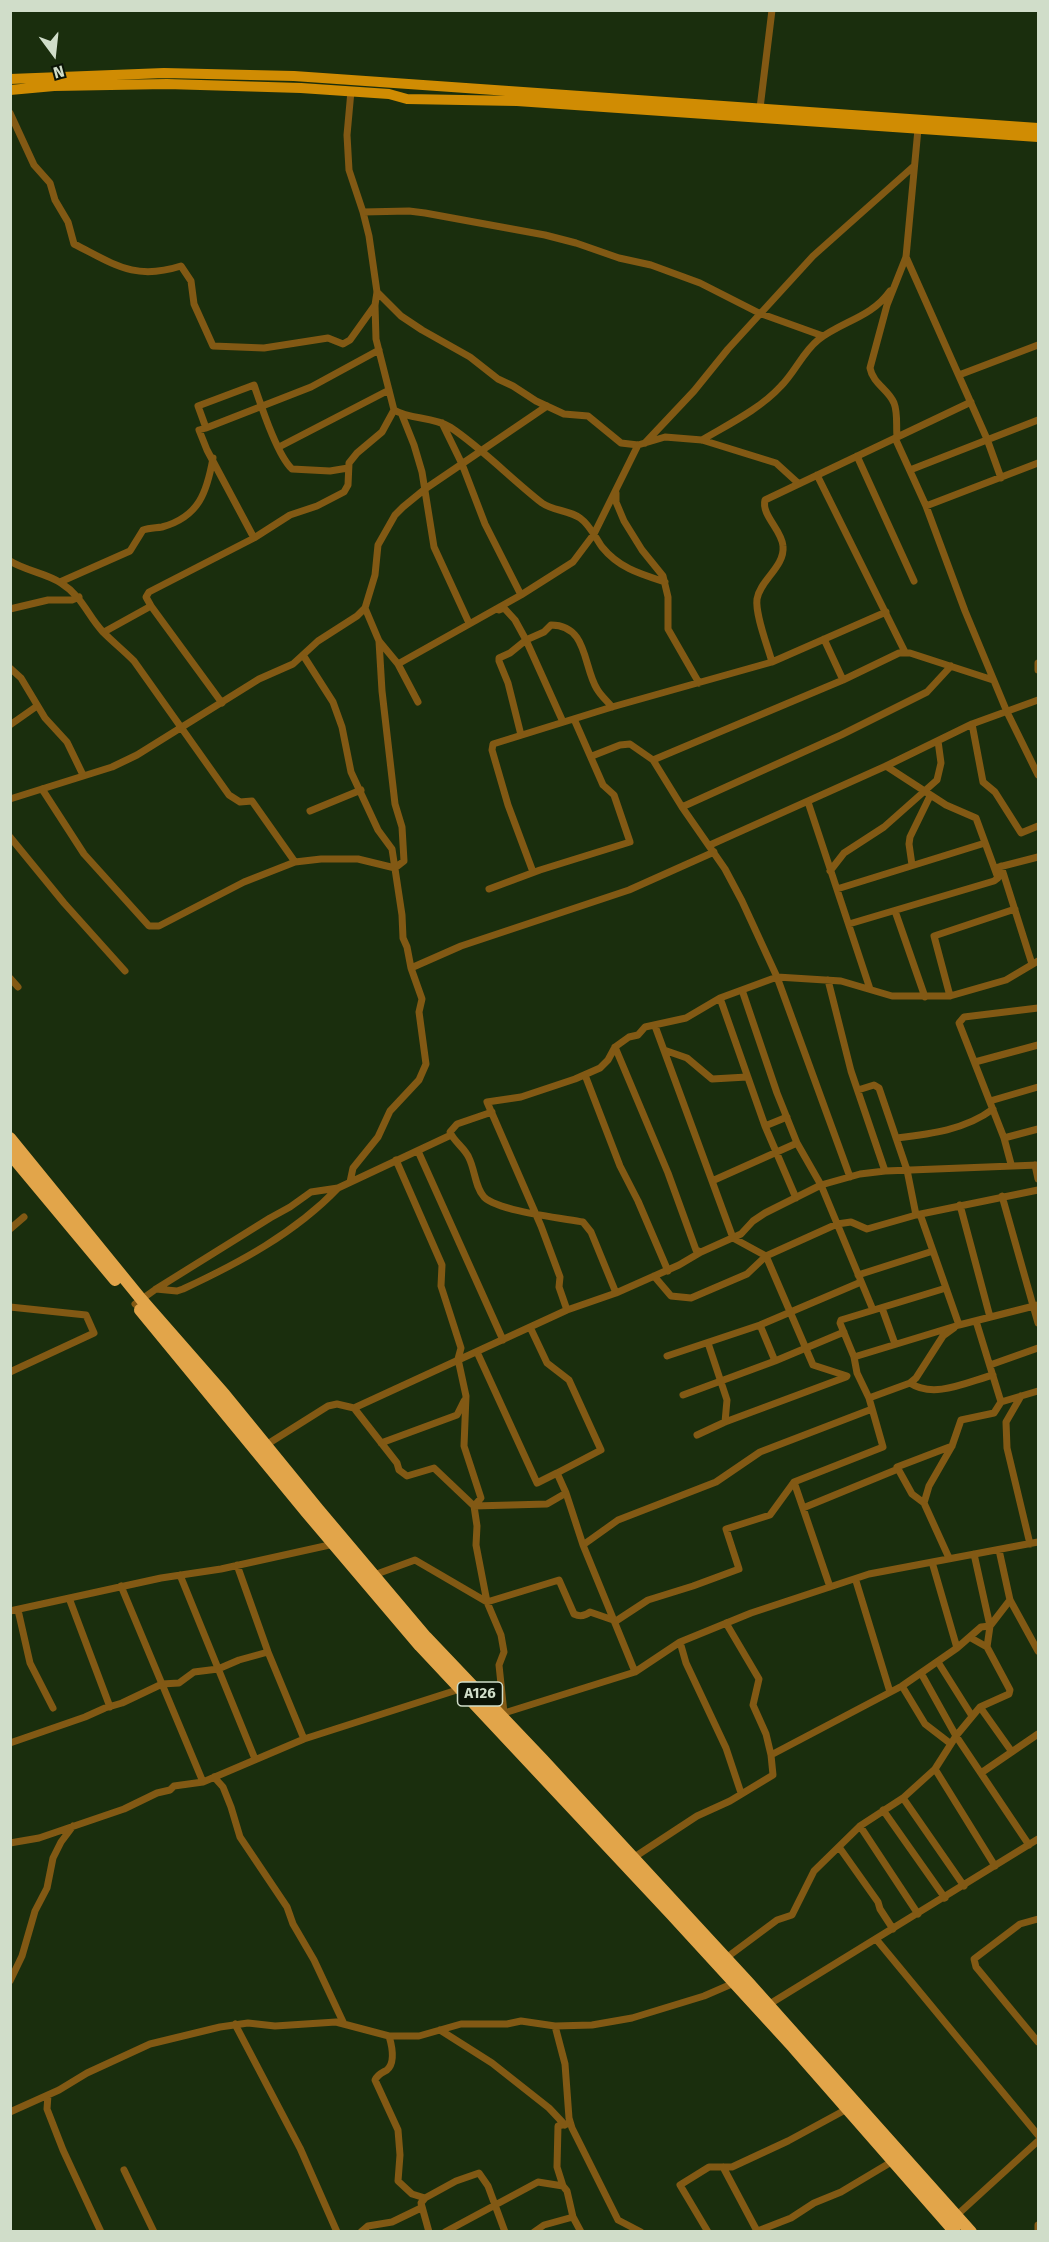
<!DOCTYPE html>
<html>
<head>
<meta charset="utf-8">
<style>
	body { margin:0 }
	#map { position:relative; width:1049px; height:2242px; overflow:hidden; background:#1a2e0d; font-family:"Fira Sans",sans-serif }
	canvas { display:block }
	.frame { position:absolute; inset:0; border:12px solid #d0ddc9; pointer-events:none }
	.north { position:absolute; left:24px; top:24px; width:60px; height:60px; -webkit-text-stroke:4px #0b1406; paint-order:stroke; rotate:165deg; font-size:16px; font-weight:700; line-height:24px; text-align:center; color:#d0ddc9 }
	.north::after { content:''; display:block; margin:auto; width:21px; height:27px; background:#d0ddc9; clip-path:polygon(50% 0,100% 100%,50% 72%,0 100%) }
</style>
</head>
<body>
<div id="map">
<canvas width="1049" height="2242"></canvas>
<div class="frame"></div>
<div class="north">N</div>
</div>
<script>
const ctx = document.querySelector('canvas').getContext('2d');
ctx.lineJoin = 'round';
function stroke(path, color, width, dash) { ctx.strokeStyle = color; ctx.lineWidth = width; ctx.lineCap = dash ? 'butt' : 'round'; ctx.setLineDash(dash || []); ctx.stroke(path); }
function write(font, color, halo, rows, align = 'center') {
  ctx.font = font + ' "Fira Sans",sans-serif'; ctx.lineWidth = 5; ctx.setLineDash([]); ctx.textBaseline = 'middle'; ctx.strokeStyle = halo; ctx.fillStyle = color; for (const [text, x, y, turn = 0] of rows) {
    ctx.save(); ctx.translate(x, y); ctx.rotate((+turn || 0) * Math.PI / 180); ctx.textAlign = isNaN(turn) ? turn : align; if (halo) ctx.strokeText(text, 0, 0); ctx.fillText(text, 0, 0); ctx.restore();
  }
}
stroke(new Path2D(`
	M760,108l12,-98
	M10,113l24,52 16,18 5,17 13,22 6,22c40,20 60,37 107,22l10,15 3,23 19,42 51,2 64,-10 15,6 7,-4 25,-35
	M363,212l46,-1 16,2 120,22 31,8 43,15 32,7 49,18 59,30 64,23
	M906,257l81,182 14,39
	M377,292l24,24 21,14 48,27 28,22 15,7 23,15 28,13 24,2 33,27 17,2 27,-8 37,3 74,23 22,20
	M959,375l79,-30
	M394,410c17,10 38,6 56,17 33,22 60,51 92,76 11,8 27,7 38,15 10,7 15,19 22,29 17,21 38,27 63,35
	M402,415l12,30 8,27 12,75 35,76
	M442,423l20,41 23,60 36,71
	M206,428l105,-41 68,-37
	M897,437c-1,-11 1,-24 -3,-34 -6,-14 -21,-19 -24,-35l17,-63 19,-48 12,-128
	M895,438l31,68 39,105 42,101 31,63
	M702,440c27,-16 58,-31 79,-54 14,-14 22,-34 37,-46 24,-19 53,-22 72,-49
	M645,443l49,-52 34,-42 85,-93 101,-90
	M279,447l110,-57
	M857,456l57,125
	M910,470l128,-50
	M817,475l88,177
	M616,493v9l8,19 18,29 21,26 5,21v32l31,54
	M926,506l112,-43
	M254,538l-47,-88 -8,-20 7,-2 -8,-22 56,-21c7,20 23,70 38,84l38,2 18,-3
	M10,561c16,10 36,12 51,22 22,14 26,32 42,49 10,10 21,19 31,29l95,134 11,7 12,-1 43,61
	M60,582l70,-31 13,-21c6,-2 13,-2 19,-3 37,-10 45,-35 51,-69
	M151,606l-5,-9 3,-5 105,-54 36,-23 27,-9 27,-14 4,-7 1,-22 8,-10 25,-21 12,-22 -18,-71 -1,-34 2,-13 -8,-56 -6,-24 -14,-42 -2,-35 4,-44
	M365,608l14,33 19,23 20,38
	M10,609l38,-9h24l7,-3
	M499,610l5,-2 11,12 11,20 -16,13 -11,5v3l9,22 13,52
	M104,632l47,-26 71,97
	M824,639l19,41
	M303,655l30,47 9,25 9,45 27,58 14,19 10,66 1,23 4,9 4,21
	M772,662c-4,-15 -17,-47 -15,-63 3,-19 28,-32 26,-53 -1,-16 -22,-31 -18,-46l206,-98
	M1038,663v7
	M398,664l123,-69 52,-33 21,-28 44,-89
	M10,668l11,10 24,40 22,24 16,33
	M563,722l-37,-82 18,-8 7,-7c37,0 32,42 46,64 4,7 10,12 15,18
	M972,724l11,58 12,10 26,41 17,-7
	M10,725l27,-19
	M592,756l28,-11 10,-1 23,16 29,47 43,62 17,32 35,76 73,200
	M653,760l190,-80 56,-27h11l83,27
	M42,789l42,65 65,72h10l85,-44 51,-20 26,-3h37l37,9 9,-7 -2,-34 -7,-23 -13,-113 -3,-50
	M10,799l102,-32 25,-12 122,-76 34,-15 25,-23 39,-25 8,-8 10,-33 3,-30 17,-30 8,-8 22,-18 122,-83
	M808,802l62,187
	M682,807l159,-72 86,-43 24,-26
	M310,811l51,-21
	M10,837l54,66 61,68
	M710,845l176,-79 86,-42 66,-24
	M912,865l-3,-21 1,-7 20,-41
	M1001,866l31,98
	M999,867l39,-10
	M830,871l14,-18 40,-26 53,-47 4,-17 -3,-22
	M533,872l-25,-67 -16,-55 1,-6 119,-37 160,-45 114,-50
	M489,889l51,-19 90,-28 -16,-47 -11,-10 -29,-66
	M837,889l148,-46
	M895,911l30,86
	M849,924l145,-43 4,-3 -22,-60 -30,-13 -60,-39
	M10,978l8,9
	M828,980l23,91 34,100
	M742,990l35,103 20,50 24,42 52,125
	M950,996l-16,-60 81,-27
	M720,998l45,128 31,72
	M655,1026l78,212 33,18 47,109 34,11
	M615,1047l53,126 28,77 5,2
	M664,1050l23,8 25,21 35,-2
	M975,1062l63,-17
	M585,1075l35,91 18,35 30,70
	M858,1090l16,-5 5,3 28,82 9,45
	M990,1101l48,-14
	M492,1112l-35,12 -7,8c4,10 15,16 19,26 6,12 6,29 15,39 14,14 77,21 99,25l8,10 25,61
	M765,1126l22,-9
	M896,1138c34,-4 69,-8 97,-29
	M1004,1138l34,-9
	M418,1151l85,189
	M396,1160l46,105 -1,21 20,62 -3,11 8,37 -2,50 17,52 -7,8 3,20 -1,19 11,57 14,33 3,17 -5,13 5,48
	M1011,1164l-7,-26 -45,-115 5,-6 74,-9
	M1035,1165l3,14
	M712,1181l85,-38
	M350,1182l3,-14 25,-31 12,-26 29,-31 7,-16 -7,-52 3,-13 -11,-31 50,-22 168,-56 85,-38
	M1002,1196l36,127
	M960,1205l30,112
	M920,1214l39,111
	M10,1229l14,-12
	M858,1275l75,-24
	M654,1276l17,20 20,2 56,-24 19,-18 71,-32 14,-2 16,7 49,-14 122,-25
	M156,1289l21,2 6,-2c56,-26 112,-56 155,-101
	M135,1304l21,-15 114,-71 20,-11 21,-15 27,-4 113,-53
	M10,1307l76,8 8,18 -84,39
	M882,1308l13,36
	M567,1310l-8,-23 1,-10 -19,-51 -54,-124 34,-5 54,-18 25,-11 8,-8 7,-13 14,-10 9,-2 7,-8 41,-9 34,-20 57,-21 64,4 51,15h58l56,-16 32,-19
	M976,1321l25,81
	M760,1325l15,36
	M530,1327l17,36 22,17 32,70 -44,23 9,20
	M708,1343l19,57 -2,22
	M477,1352l60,131 20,-10
	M667,1356l93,-31 101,-43
	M854,1357l105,-32 79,-20
	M990,1365l48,-17
	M910,1383c24,16 57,-1 83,-8
	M683,1395l92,-34 69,-29
	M1021,1396l-15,26 1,26 23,96
	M869,1398l41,-15 6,-5 27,-42 11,-8
	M354,1408l213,-98 49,-17 63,-28 22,-13 40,-18 12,-13 12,-8 56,-28 39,-11 25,-3 153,-6
	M697,1435l28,-13 121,-45
	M381,1443l76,-28 7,-14
	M266,1445l62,-39 9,-2 17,4 43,55 2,7 8,6 27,-8 40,38 73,-2 19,-11 17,52 35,-25 98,-38 44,-30 112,-43
	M794,1482l36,105
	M924,1503l5,-17 23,-40 9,-26 33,-7 7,-11 37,-11
	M803,1508l95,-39
	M583,1545l52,127
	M999,1550l11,50 28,51
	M974,1554l16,72 -3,21
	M949,1558l-25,-55 -12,-9 -15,-27 55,-21
	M932,1562l25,86
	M237,1565l31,87 36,87
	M180,1575l75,184
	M374,1575l41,-15 72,42 72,-22 15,34c6,3 11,2 16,-2l26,9 32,-21 45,-14 46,-17 -13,-40 44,-14 24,-33 89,-35 -14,-49 -12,-25 -3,-16 -14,-34 1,-3 105,-32
	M856,1581l34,111
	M121,1586l82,196
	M69,1598l41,109
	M18,1610l12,53 23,45
	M10,1611l151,-33 60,-9 113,-25
	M726,1623l33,56 -6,26 13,29 5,21
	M990,1626l20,-26
	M680,1642l6,21 40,85 15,45
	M938,1662l34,54
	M921,1673l35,63 73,109
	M902,1686l23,38 26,20
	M980,1707l32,45
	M501,1714l134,-42 45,-30 71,-29 118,-39 169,-32
	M10,1743l75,-26 20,-9 17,-5 40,-19 17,-1 15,-11 24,-3 21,-9 29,-8
	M935,1769l60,97
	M981,1773l57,-39
	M214,1777l9,10 8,20 9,30 47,70 6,17 21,36 30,64
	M903,1798l61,88
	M883,1810l62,88
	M860,1826l58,88
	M10,1843l29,-5 85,-29 33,-16 13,-3 4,-4 29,-4 101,-43 156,-50
	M839,1847l39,55 2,7 13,20
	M633,1858l64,-42 33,-15 43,-26 -2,-20 131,-69 55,-38 24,-21 9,-1
	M1038,1919l-18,5 -46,35 2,8 62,75
	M876,1939l162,196
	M726,1958l51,-38 15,-5 22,-44 46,-45 43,-28 32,-29 21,-33 24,-29 29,-13 1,-4 -23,-43 -16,-9
	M10,1981l12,-25 13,-45 12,-23 6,-30 8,-16 12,-16
	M768,2005l270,-166
	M235,2024l65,124 37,84
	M555,2026l10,38 4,54 3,10 46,92 23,12
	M440,2030l52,33 57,45 16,17
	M389,2036c3,10 7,26 -2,34 -5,3 -9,4 -12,10l23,50 2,25 -2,26 14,13 13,4 31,-17 23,-8 9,13 17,46
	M48,2095l-1,14 16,41 38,82
	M10,2112l49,-22 28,-17 63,-29 70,-17 28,-4 27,3 61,-4 53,14h30l42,-12h46l14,-3 34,5 37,-1 40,-7 72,-22 30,-13
	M723,2167l34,64
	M124,2170l30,62
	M563,2186l-6,-19 1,-41 8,-2
	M425,2198l-4,5 8,29
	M956,2216l82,-75
	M361,2232l7,-6 24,-4 29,-14
	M445,2232l93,-50 25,4 4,5 6,26
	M534,2232l10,-7 29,-8 8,15
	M708,2232l-28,-47 29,-18h23l56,-26 59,-32
	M755,2232l36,-14 23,-15 27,-11 52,-31
	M1038,2232v-7`), '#825914', 7);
stroke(new Path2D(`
	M10,79l154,-6 130,3 744,52
	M10,90l44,-4 113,-2 134,4 88,6 18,5 110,2 521,36`), '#d08c03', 10);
stroke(new Path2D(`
	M10,1138l131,161 84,96 93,114 108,128 117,123 205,222 223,250
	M10,1154l105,126
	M140,1310l167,203 113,133 251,268 122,133 162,185`), '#e2a54a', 12);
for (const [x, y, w] of [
	[480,1694,45]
]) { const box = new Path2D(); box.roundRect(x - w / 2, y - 12, w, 24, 4.5); ctx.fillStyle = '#0b1406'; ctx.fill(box); stroke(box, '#d0ddc9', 1.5); }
write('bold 15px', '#d0ddc9', null, [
	["A126",480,1694]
]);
</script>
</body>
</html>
